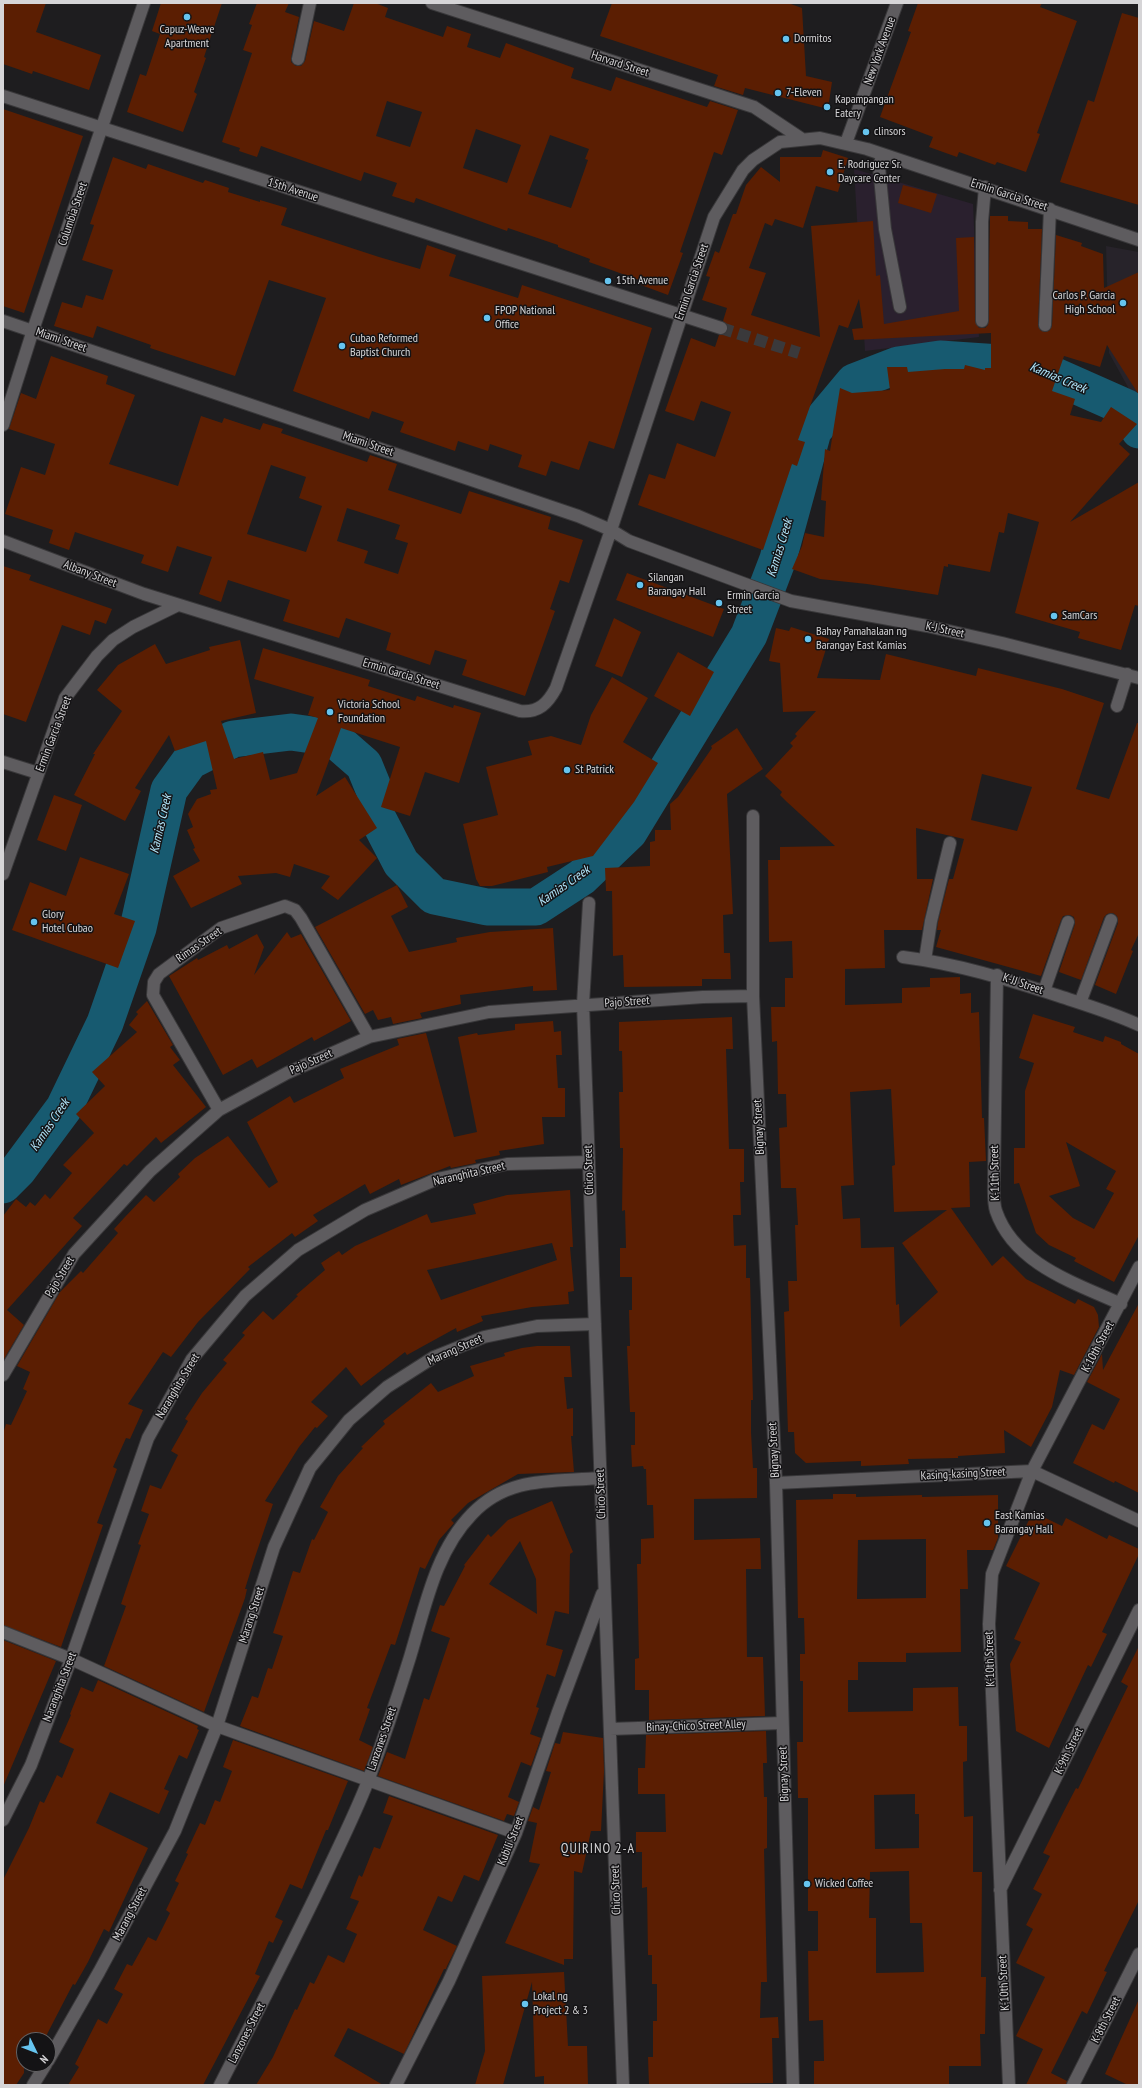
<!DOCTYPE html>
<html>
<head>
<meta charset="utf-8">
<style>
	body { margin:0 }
	#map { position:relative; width:1142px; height:2088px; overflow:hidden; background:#1e1d1f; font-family:"PT Sans Narrow",sans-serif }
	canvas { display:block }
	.frame { position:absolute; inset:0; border:4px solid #d6d5d7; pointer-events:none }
	.north { position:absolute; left:16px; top:2032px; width:40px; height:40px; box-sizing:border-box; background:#141315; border:1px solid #626163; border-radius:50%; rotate:133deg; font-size:11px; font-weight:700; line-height:16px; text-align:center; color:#d6d5d7 }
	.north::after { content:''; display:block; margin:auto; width:14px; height:18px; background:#66c4ef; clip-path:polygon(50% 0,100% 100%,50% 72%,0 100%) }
</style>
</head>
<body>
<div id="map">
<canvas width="1142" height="2088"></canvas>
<div class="frame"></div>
<div class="north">N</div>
</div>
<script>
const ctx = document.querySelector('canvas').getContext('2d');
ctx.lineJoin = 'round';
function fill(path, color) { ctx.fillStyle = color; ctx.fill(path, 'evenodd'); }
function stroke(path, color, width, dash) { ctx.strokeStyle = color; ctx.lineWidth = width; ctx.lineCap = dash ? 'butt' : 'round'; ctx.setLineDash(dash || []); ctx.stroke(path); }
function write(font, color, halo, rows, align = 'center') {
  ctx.font = font + ' "PT Sans Narrow",sans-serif'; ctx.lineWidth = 3; ctx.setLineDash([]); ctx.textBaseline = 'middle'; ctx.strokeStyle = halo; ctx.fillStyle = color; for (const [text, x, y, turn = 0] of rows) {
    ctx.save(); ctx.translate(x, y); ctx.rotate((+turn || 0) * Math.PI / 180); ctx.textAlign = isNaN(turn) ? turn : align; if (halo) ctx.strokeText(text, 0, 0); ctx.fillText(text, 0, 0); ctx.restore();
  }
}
fill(new Path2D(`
	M1106,246l33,6v155l-30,-54z`), '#27232a');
fill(new Path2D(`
	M854,169l119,35 6,133 -114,14z`), '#2a202e');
stroke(new Path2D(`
	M3,1185l15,-15 46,-62 41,-85 33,-95 31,-138 21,-29 43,-22 58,-7 42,6 31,27 11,27 1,23 25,48 33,33 53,11h49l46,-30 47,-45 120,-197 29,-76 35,-128 41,-49 44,-17 42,-6 90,6 97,43 12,22`), '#175a70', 37);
fill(new Path2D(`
	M3,3h43l-10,29 65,23 -12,35 -56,-19 -1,3 -29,-10z
	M161,3h61l-18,54 2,1 -12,34 3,2 -14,38 -56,-20 13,-38 6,2 14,-42 -8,-3z
	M257,3h32l-4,9 14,5 -8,41v4l5,4h5l4,-5 9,-40 30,10 10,-28h21l13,5 -3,9 58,20 4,-11 24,8 -4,13 33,11 6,-15 68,25 -3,10 40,13 5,-14 91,30 3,-6 28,9 -16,45 -8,-3 -34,100 3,1 -15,42 -27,-10 1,-4 -53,-19 1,-3 -32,-12v-2l-50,-17 -1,3 -91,-33 -2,5 -22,-7 5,-13 -33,-11 -3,9 -100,-35 -4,11 -18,-6 1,-3 -18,-6 30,-89 -9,-3 9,-25 -3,-1zM387,101l35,11 -12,35 -34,-11zM476,129l45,16 -14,38 -44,-15zM550,135l39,14 -4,10 3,1 -17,48 -43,-14z
	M612,3h176l14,5 4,68 26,6 -4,27 -83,-21 -2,7 -29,-9 4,-11 -118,-39z
	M918,3h124l-2,4 37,14 -40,112 3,1 -14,38 -29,-10 -2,3 -36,-13 -2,5 -28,-10 4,-10 -53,-20 31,-85 -3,-1z
	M1122,13l17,5v187l-79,-23 28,-82 6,2z
	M3,109l80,27 -59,177 -21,-7z
	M823,150l25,8 -10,34 -22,-6 -13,42 -28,-9 -3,7 -7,-3 -16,45 17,5 -15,42 69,22 -9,-111 62,-5 3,55 4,-1 4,49 75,-13 -3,-73 18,-1 1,84 4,7h6l3,-3 2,-109h18v5l20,1v7h14l-4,96 3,6h8l3,-5 4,-91 26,8 -1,3 22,8 1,34 35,-16v123l-32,-50 -7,22 -36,-11 -12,35 23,8 -5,16 31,7 10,-15 26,17 -18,20 11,10 -60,68 69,-40v124l-4,-1 -14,45 -43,-12 2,-6 -65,-19 24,-91 -31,-9 -4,20 -5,-1 -9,40 -42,-8v3l-4,-1 -6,29 -71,-11 -47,-5 -28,-10 10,-23 3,-13 19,4 2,-36 -5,-1 4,-51 5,2 10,-63 12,5 38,-3 -3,-23h20l1,5 37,-3h19l1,-4 20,5v-2h6v-35l-137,7 -2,-11 11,-1 -4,-29 -11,29 -9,-3 -41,115 7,2 -8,24 -5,-2 -29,86 -125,-45 11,-31 16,5 12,-36 38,14 16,-45 -30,-11 -7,20 -29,-10 26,-73 24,9 4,-12h4l5,-4v-5l-5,-5 4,-13 -25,-8 8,-23 -4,-1 9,-25 4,2 14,-39h3l10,-29 15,-18 19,15v-25h41z
	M113,157l33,12 2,-5 55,19 2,-3 24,8 -1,4 32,10v-2l27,8 -6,17 98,32 41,12 7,-24 29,10 -7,21 69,22 4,-13 130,43 -38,121 -25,-8 -10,29 -28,-9 -5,15 -28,-9 4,-12 -32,-11 -2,7 -30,-10 -3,10 -55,-19 4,-10 -32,-11 -3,8 -76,-28 33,-93 -57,-18 -34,96 -85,-28 1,-3 -54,-19 -4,12 -39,-12 8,-24 20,6 4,-13 17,5 10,-30 -31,-10 12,-35 -4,-1z
	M903,185l34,9 -6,19 -33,-10z
	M51,356l57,20 -2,8 29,11 -26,69 69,22 23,-70 21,7 2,-5 36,12 3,-7 20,6 -2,4 86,29 3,-7 27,9 -9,26 73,24 8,-23 82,26 -3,12 35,11 -14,43 -9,-3 -10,29 5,2 -30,85 -63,-21 5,-15 -32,-10 -5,15 -44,-15 5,-17 -45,-15 -7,20 -56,-17 7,-21 -62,-20 -7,22 -22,-8 13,-37 -35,-11 -9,26 -27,-9 3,-8 -69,-23 -6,18 -20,-7 4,-13 -48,-16 16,-47 24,8 10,-31 -46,-15 12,-36 15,6zM271,465l35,12 -7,21 23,8 -16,46 -59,-18zM347,508l53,17 -5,14 13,4 -10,31 -34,-11 4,-12 -31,-10z
	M3,566l28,9 -2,5 83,29 -6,15 -11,-4 -5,15 -28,-10 -36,97 -23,-8z
	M627,573l97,36 -11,28 -97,-37z
	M614,618l27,14 -19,45 -27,-11z
	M791,627l38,12 -12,39 63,2 6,-26 90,22 2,-8 84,21 42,14 -28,86 33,10 28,-76h2v210l-8,17 2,1 -17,43 -21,-9 23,-62 -1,-7 -4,-3 -6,1 -3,3 -23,63 -22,-8 16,-48 -1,-7 -4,-2 -7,1 -2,4 -20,56 -105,-29 5,-17h-4l1,-8 11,-43h4l11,-40 -48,-11 1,51h16l-11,51h-38l1,38 -40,1v36l57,-2v-15l28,-1v-9l30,-1v17l11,-1v20l8,-1 3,106h2l2,43 -17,1 1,45 -19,1 41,58 11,-10 23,23 49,25 3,-5 16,8 4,8 1,12 -25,48 -14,-5 -8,37 -21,40 -27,-17 1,23 -47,3v2l-50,1 1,5 -48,2v-5l-55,2 -11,-10 -1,-21h-6l-4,-120 5,-1 -1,-30h9l-2,-56h3l-2,-37h-15l-2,-60 8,-1 -1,-33h-8l-1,-53 -5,1 -1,-35h14v-29h8l-1,-37 -23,1 -1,-82h12v-13l55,-1 -48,-44 -7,-7 2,-3 -17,-16 28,-30 -3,-3 7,-7 -2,-2 21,-23 -33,1 -3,-49 -11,-2 7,-33 13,3zM982,774l50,13 -15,44 -46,-11zM891,1089l4,76 -3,1 2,46 53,-2 -45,33 36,49 -38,35 -1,-23 -3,1 -2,-58 -33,1 -1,-30 -17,1 -2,-33 13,-1 -4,-93z
	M240,640l16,73 -35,8 13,38 29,-7 7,28 27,-7 21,-55 -10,-3 6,-18 -60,-18 9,-31 107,32 -2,6 47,15 2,-5 36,12 1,-3 27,8 -22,70 -34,-11 -15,44 -29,-9 19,-60 -59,-19 -25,68 29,-19 32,51 -18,12 18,18 -39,42 -17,-12 9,-12 -36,-12 -4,13 -14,-4 -38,3 4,8 -51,24 -18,-32 27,-15 -7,-12 2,-1 -8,-18 6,-3 -5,-13 9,-15 14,-5 -1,-4 7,-1 -11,-48 -31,10 -6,-16 -34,53 6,3 -16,30 -51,-26 21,-41h-2l29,-43 -25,-21 21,-25 37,-21 11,20 44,-14 -1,-3z
	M678,652l36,20 -24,44 -36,-20z
	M612,677l36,21 -25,44 35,21 -24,39 -41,54 -46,11 1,5 -56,14h-12l-4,-7 -13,-55 35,-9 -12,-48 46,-12 -4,-14 23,-5 30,9 10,-30z
	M737,728l26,41 -36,25 6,120 -10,1 1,38h6l1,26h-29v7l-78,1 -1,-32 -10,1 -1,-65h-6l-1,-23 45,-2v-24l5,-1v-11h16l-1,-26 8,-7 34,-49 -1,-2z
	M54,795l28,10 -16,46 -29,-11z
	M80,857l49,17 -15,40 21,7 -17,47 -106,-38 18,-48 36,14z
	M397,885l11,22 -17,9 18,36 48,-10 -1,-4 34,-6 63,-4 4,62 -24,1v-5l-73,9 1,9 -41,9 2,5 -29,6 -2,-7 -13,3 -5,-10 -8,4 -50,-87z
	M287,932l4,6 10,-4 50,87 -37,20 -2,-4 -55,31 -5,-9 -29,16 -54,-99 28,-18 1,2 29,-15 2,4 28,-15 7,13 -10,28z
	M147,1001l26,44 -3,2 10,13 -7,5 33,42 -45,36 -5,-6 -29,29 -3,-2 -51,54 9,8 -75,84 17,15 -20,34 -1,-143 13,-17 10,8 4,-5 5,4 10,-12 5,5 22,-26 -9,-8 31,-32 -18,-19 29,-28 -13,-14 45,-40 -8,-7 9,-11 -2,-2z
	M1033,1014l42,13 -2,5 30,10 2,-6 16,6v2l18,10v181l-25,47 -40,-21 2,-3 -27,-13 -13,-12 -17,-50 -5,1v-36h11v-57l9,-28 -15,-5zM1066,1142l50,29 -10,18 8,4 -20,36 -21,-11 -24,-22 31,-10z
	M732,1017l1,32h-7l3,100h15v33h-4l1,33h-8l1,31 12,-1v33h4l3,122h-2v32l2,36h4v30l-63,1v41l66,-2 1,31h-15l1,88h16l2,59 -116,4v-30h-14v-31l4,-1 -2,-94h4v-25l13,-1 -1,-33h-6l-1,-36h-2l-1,-3 -11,1 -1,-22h4v-33h-5l-3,-66h3l-1,-36h3v-33h-12v-29h6l-1,-38 -3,1 1,-63h-3l-1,-56h4l-1,-41h-3v-29z
	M553,1021l1,11 7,-1 1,24h-6l2,33h7v29h-23l2,27 -45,7 1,4 -25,5 1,3 -25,5 -1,-2 -49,19 -2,-6 -29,15 -5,-10 -52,31 5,6 -23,16 -3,-4 -44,34 2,2 -52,53 -27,35 -8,-5 -35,52 15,6 -13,29 -4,-1 -13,29 4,2 -20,54 6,2 -42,122 -58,-22v-191l3,-10 5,1 16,-34 -4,-2 7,-17 -13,-6 43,-74 21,-21 2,2 35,-40 -4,-4 10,-11 22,-23 8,7 26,-25 -2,-3 17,-16 33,-22 41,52 9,-6 -31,-60 43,-26 4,7 50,-25 -4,-9 59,-24 -2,-6 29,-6 28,104 23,-5 -19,-95 19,-4 1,2 37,-5v-6z
	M570,1190l3,57h-3l4,44 -6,1 1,12 -37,3 -51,9 2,5 -26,11 -1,-4 -49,27 -2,-3 -44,34 -15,-19 -35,35 17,14 -11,12 -2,-1 -16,20 -34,54 8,3 -19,56 -9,29h2l-2,9 -41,114 -100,-46 22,-60 -5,-2 20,-59 -3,-1 11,-30 -8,-3 9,-26 11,4 17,-34 -7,-4 17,-30 -3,-2 17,-26 25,-30 -4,-3 22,-25 -3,-2 21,-22 10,9 25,-24 -2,-1 29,-25 -4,-7 18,-12 3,4 13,-9 72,-32 4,9 45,-9 -3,-10 34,-9zM552,1243l5,17 -116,40 -14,-30z
	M1139,1303v190l-24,-12 -1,2 -41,-20 19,-39 12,6 16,-31 -33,-17 15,-28 1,16z
	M537,1346h33l2,31h-8l3,32 6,-1v28h-2l3,36 -56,2 -50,29 -17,17 3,3 -15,17 -14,29 -5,-2 -25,78 -4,-1 -24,64 3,1 -11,31 14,7 -9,24 -124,-45 12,-30 6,2 10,-30 4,1 11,-33 -10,-3 20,-62 7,2 12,-34 2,1 14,-28 -8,-5 18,-31 25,-28 -2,-1 24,-23 -2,-3 48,-38 7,9 36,-16 -4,-10 35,-10 -1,-3 18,-5z
	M833,1494h23v3l66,-2v2l76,-2v43l-5,12h-26l1,39h-8l1,63 -55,1v9h-48v18h-10v32l65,-1v-23l45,-1 1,39h8v35l-4,1 1,55 9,-1v56h9l-1,105h5l-1,57h-5l1,32h-32v19h-135v-24h10l-1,-41 -14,1 -1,-70h10v-40h-10v-113h-10l-1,-56h6v-61h-3v-27h5l-1,-36h-6l-2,-118 37,-1zM926,1539v59l-69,1 1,-59zM915,1794v20h4v34l-44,1 -1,-54zM909,1871l1,52h12l2,49 -48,1v-55h-7l1,-46z
	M552,1501l21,51 -3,2 -1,60 -14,-3 -9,34 17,5 -8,27 -8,-3 -11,33 3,1 -9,26 11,4 -10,28 -10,-4 -13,35 11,5 -5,14 -7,-2 -3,7 -126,-45 9,-24 18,7 19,-61 5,2 21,-62 -19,-7 9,-26 4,1 21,-40 -1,-1 24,-31 3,3 17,-17zM520,1541l16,38 1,35 -48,-30z
	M1033,1512l29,14 4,-8 41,21 2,-4 30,14v5l-37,78 5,2 -16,33 -3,-2 -39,83 -33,-17 -6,-67 11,-22 -7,-3 26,-56 -34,-17z
	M3,1640l53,21 -53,126z
	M1139,1646v254l-35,71 3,1 -20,42 -5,-3 -31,62 16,8 -1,4h-40l17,-36 -27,-13 29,-59 -29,-14 17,-34 -7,-4 16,-31 -9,-5 17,-33 -7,-3 21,-42 12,-23 2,1 50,-103 -7,-4z
	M98,1680l100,46 -1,3 2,1 -12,29 -8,-4 -15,34 5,2 -10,23 -49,-22 -14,31 52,25 -39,84 -5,-3 -16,33 -13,23 -2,-1 -29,56h-20v33l-8,12h-13v-205l26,-52 11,-27 4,2 13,-28 5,3 12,-29 -15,-7 12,-27 -1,-1 11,-27 12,5z
	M766,1731l1,32h-4l1,34h3v51l-3,1 3,133h-6l-1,36 18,-1 1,21h-7l1,45 -124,2 -1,-28h5v-36h4v-37h-5v-29h-4l-1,-68 -5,1v-36h-6v-20h30l-1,-38h-27v-26h7l1,-33z
	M563,1732l40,6 1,33 -3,60h-10l-9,42 -8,-2 -1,88h-9v6l-59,-22 35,-79 -11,-2 8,-39 -9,-2 5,-14 6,3 12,-38 -5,-1 9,-28 5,1z
	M233,1740l115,41 -20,49h-2l-24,59 -12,-5 -15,33 8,4 -10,22 -4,-2 -14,33 5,2 -57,109h-135l11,-18 -4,-3 23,-45 9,5 16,-30 -9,-5 13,-25 5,2 16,-29 8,4 14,-28 -4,-3 13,-27 -4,-2 13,-27 -2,-1 14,-30 5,2 10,-25 5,2 12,-31 -9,-4z
	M389,1796l109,39 -19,46 -15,-6 -12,27 -14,-6 -15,34 34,16 -10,20 -1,3h-2l-40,85 -56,-26 -14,28 49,29h-127l17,-28 22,-48 2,1 13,-28 4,2 14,-29 16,8 13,-29 -11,-5 13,-28 -9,-3 9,-23 3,2 12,-30 6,2 13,-33 -10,-3z
	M564,1972l4,74h19l1,39h-44v-9l-9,1 -3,-95 -29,103h-28l10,-34 -3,-75z
	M1139,1999v86h-11l-23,-11z`), '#5b1e02');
stroke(new Path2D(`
	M721,328l78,25`), '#3a393b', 12, [12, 6]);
const minor = new Path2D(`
	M432,3l322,104 48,32
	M298,59l12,-56
	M3,96l718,232
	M846,143l51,-140
	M882,156l-3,11 6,62 15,78
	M3,321l575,195 33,14 18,11 162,60 136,25 75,17 137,35
	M982,321v-99l3,-35
	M1045,325l5,-116
	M3,425l30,-95 111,-327
	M3,541l141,53 376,117c19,2 28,-8 36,-23l55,-158 103,-313 29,-47 10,-10 27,-18 40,-4 47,11 272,91
	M1117,706l10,-32
	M3,762l35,11
	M753,816v180l23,487 17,602
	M3,874l62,-176 32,-42 16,-16 20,-13 45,-22
	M589,903l-6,101 40,1081
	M903,957c55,7 103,22 156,39 27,9 54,17 80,29
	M925,960l6,-39 19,-78
	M997,975l-3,205c0,10 -1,22 2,31 18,53 79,72 125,93
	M1044,991l24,-69
	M1080,1003l31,-83
	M219,1110l-66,-115 1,-13 5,-8 62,-46 64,-22 10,4 6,8 68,119
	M3,1375l71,-121 76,-83 69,-61 68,-37 82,-36 120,-25 214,-15 50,-1
	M776,1483l256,-12 107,50
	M3,1632l68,27 146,67 299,107
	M610,1729l172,-6
	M3,1820l28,-55 40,-106 77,-221 44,-79 53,-63 53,-46 67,-40 72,-31 70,-15 82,-2
	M1000,1890l139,-280
	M48,2061l51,-89 76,-141 42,-105 57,-179 36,-79 39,-48 38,-33 47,-30 50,-20 53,-11 58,-2
	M33,2085l13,-21
	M220,2085c36,-71 73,-141 107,-213 14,-30 29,-60 41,-91 15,-40 29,-82 42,-124 15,-49 25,-105 62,-143 36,-38 80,-32 128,-36
	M396,2085l53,-104 67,-148 42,-121 44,-118
	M1009,2085l-20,-461 3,-50 40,-103 107,-204
	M1073,2085l66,-131`);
stroke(minor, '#39383a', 14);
stroke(minor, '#5e5c5f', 12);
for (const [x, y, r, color] of [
	[187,17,4,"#66c4ef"],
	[786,39,4,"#66c4ef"],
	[778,93,4,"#66c4ef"],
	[827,107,4,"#66c4ef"],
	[866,132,4,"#66c4ef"],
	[830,172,4,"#66c4ef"],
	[608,281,4,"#66c4ef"],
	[1123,303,4,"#66c4ef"],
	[487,318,4,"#66c4ef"],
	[342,346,4,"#66c4ef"],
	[640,585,4,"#66c4ef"],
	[719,603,4,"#66c4ef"],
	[1054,616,4,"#66c4ef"],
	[808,639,4,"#66c4ef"],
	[330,712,4,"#66c4ef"],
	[567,770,4,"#66c4ef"],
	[34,922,4,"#66c4ef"],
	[987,1523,4,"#66c4ef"],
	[807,1884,4,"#66c4ef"],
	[525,2004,4,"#66c4ef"]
]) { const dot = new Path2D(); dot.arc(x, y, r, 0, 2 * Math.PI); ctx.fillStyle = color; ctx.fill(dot); stroke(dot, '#141315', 1.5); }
write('12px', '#d6d5d7', '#141315', [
	["Capuz-Weave",187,30,"center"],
	["Apartment",187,44,"center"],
	["Dormitos",794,39],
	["7-Eleven",786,93],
	["Kapampangan",835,100],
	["Eatery",835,114],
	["clinsors",874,132],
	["E. Rodriguez Sr.",838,165],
	["Daycare Center",838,179],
	["15th Avenue",616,281],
	["Carlos P. Garcia",1115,296,"right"],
	["High School",1115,310,"right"],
	["FPOP National",495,311],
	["Office",495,325],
	["Cubao Reformed",350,339],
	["Baptist Church",350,353],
	["Silangan",648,578],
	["Barangay Hall",648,592],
	["Ermin Garcia",727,596],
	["Street",727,610],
	["SamCars",1062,616],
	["Bahay Pamahalaan ng",816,632],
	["Barangay East Kamias",816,646],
	["Victoria School",338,705],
	["Foundation",338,719],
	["St Patrick",575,770],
	["Glory",42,915],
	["Hotel Cubao",42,929],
	["East Kamias",995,1516],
	["Barangay Hall",995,1530],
	["Wicked Coffee",815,1884],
	["Lokal ng",533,1997],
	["Project 2 & 3",533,2011]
], 'left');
write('12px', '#d6d5d7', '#141315', [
	["New York Avenue",880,51,-70],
	["Harvard Street",620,64,18],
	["15th Avenue",293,190,18],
	["Ermin Garcia Street",1009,195,18],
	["Columbia Street",73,214,-71],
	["Ermin Garcia Street",692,282,-71],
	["Miami Street",61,340,19],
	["Miami Street",368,444,19],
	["Albany Street",90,574,21],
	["K-J Street",945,630,12],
	["Ermin Garcia Street",401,674,17],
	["Ermin Garcia Street",54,734,-69],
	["Rimas Street",199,945,-35],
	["K-JJ Street",1023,984,19],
	["Pajo Street",627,1002,-4],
	["Pajo Street",311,1062,-24],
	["Bignay Street",759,1127,-93],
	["Chico Street",589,1170,-92],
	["K-11th Street",995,1173,-91],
	["Naranghita Street",469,1174,-13],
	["Pajo Street",60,1277,-59],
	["K-10th Street",1098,1347,-62],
	["Marang Street",455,1350,-24],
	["Naranghita Street",178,1386,-59],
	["Bignay Street",774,1450,-93],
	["Kasing-kasing Street",963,1474,-3],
	["Chico Street",601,1494,-92],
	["Marang Street",252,1615,-72],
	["K-10th Street",990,1659,-92],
	["Naranghita Street",60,1687,-69],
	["Binay-Chico Street Alley",696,1726,-2],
	["Lanzones Street",382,1739,-71],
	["K-9th Street",1069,1751,-64],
	["Bignay Street",784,1774,-92],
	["Kubili Street",511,1841,-68],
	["Chico Street",616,1890,-92],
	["Marang Street",130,1914,-62],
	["K-10th Street",1004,1983,-93],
	["K-8th Street",1106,2020,-63],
	["Lanzones Street",247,2033,-63]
]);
write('italic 13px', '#b1e5fa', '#141315', [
	["Kamias Creek",1058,378,23],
	["Kamias Creek",780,548,-73],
	["Kamias Creek",161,824,-77],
	["Kamias Creek",564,886,-35],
	["Kamias Creek",50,1125,-56]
]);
ctx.letterSpacing = '1px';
write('14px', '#d5d4d6', '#141315', [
	["QUIRINO 2-A",598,1849]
]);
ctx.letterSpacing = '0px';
</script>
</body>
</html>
